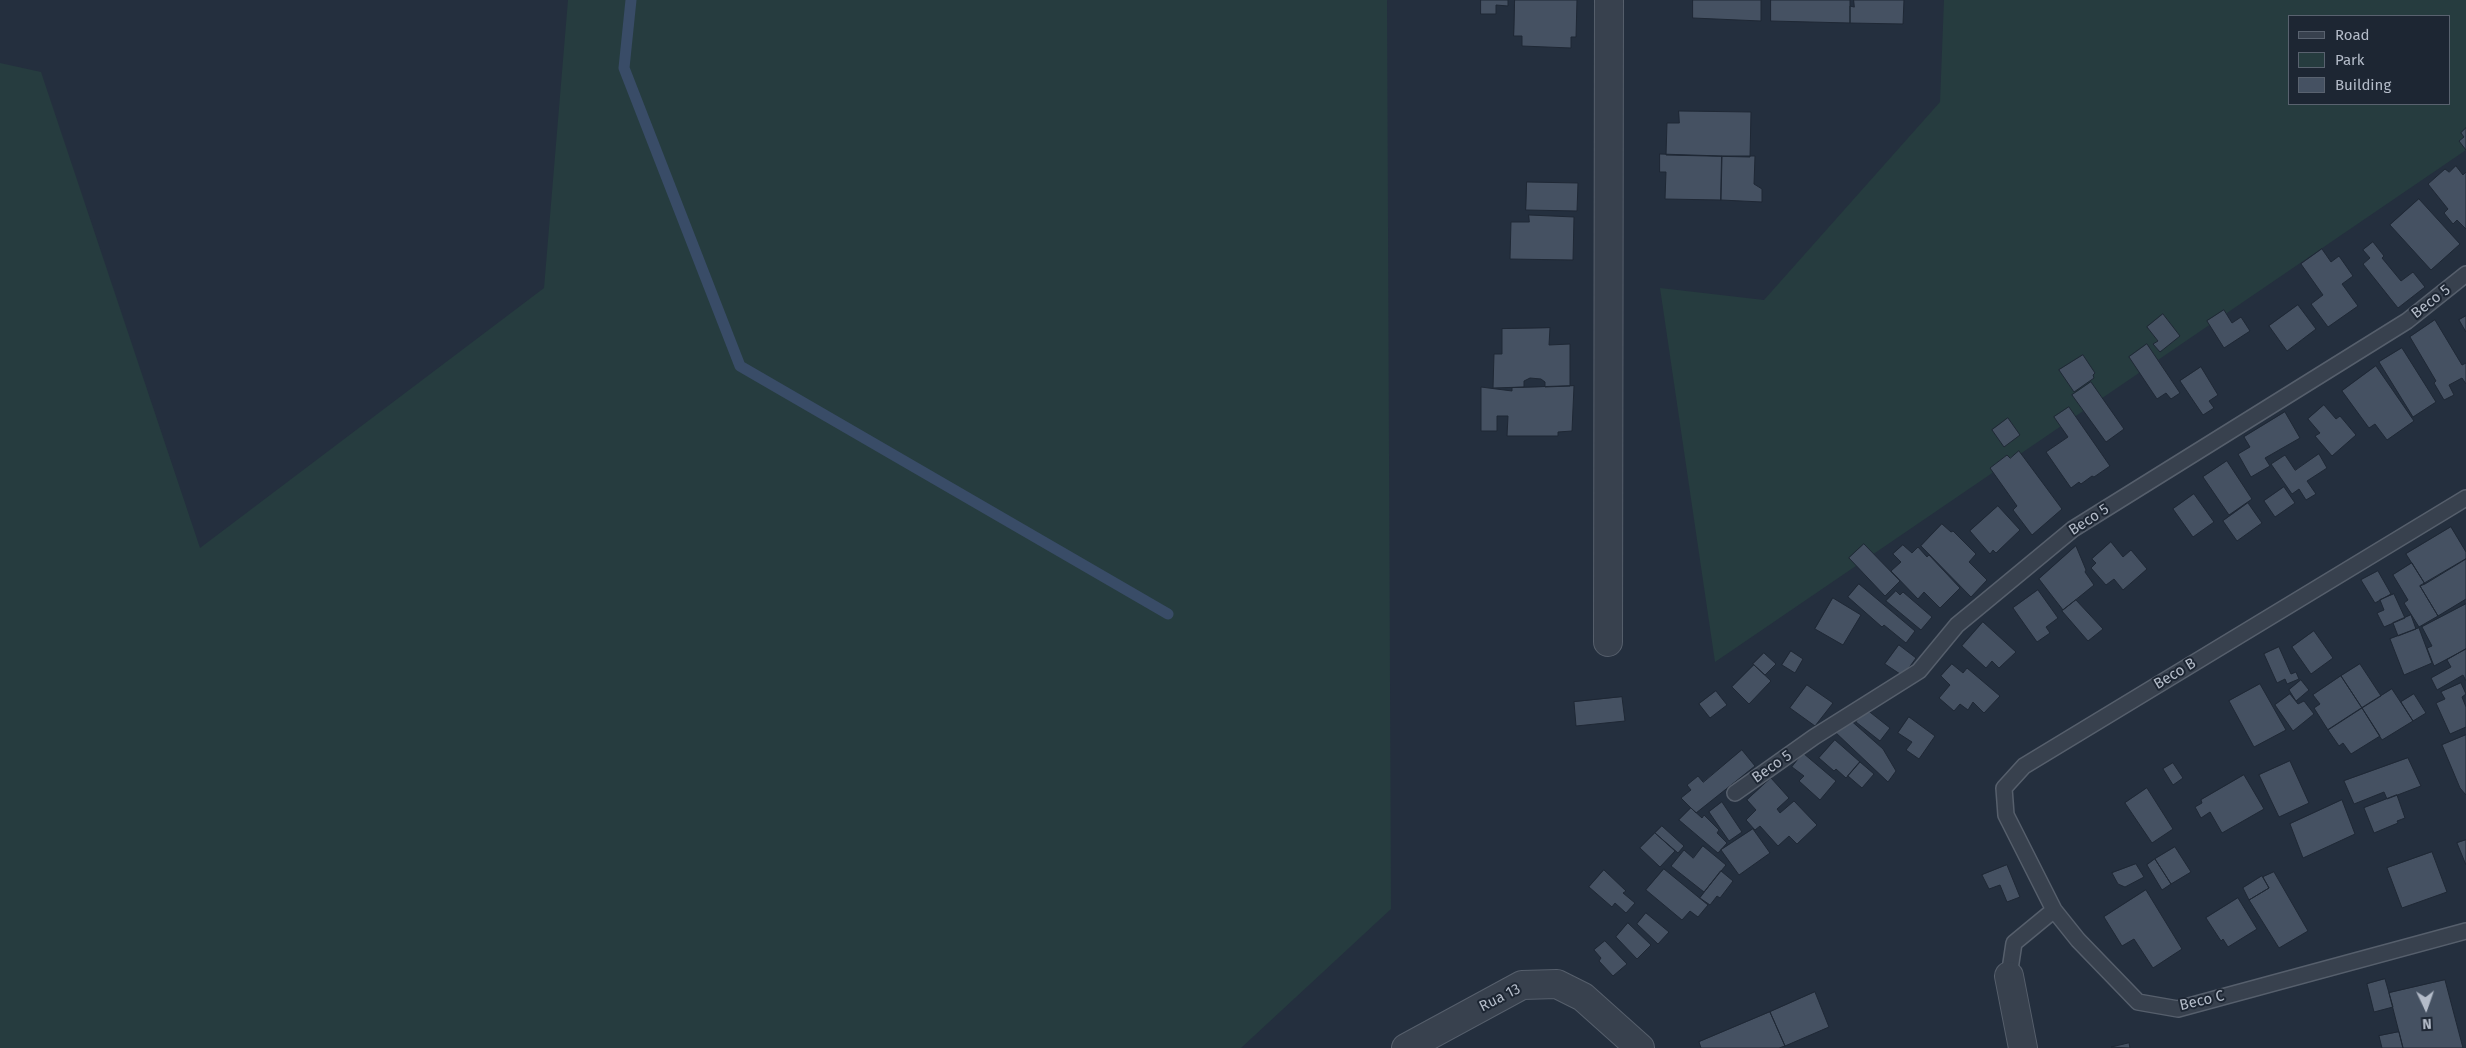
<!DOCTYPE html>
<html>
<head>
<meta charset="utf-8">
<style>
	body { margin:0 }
	#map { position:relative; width:2466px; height:1048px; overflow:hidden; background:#242f3e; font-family:"Fira Sans",sans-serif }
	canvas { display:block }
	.legend { position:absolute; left:2288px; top:15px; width:162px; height:90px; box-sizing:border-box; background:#1d2633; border:1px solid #59626f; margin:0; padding:6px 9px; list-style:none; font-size:15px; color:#b4bcc9 }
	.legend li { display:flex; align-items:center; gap:10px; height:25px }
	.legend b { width:25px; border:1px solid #59626f }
	.north { position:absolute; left:2401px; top:983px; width:50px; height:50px; -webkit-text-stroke:4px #1d2633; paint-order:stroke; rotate:177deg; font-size:14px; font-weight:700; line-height:20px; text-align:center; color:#b4bcc9 }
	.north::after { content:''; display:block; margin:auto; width:18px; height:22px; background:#b4bcc9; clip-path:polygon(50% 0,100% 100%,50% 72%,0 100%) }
</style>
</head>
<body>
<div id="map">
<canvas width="2466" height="1048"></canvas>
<ul class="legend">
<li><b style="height:6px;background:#38414e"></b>Road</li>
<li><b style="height:14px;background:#263c3f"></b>Park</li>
<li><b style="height:14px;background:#455162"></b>Building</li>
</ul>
<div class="north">N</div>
</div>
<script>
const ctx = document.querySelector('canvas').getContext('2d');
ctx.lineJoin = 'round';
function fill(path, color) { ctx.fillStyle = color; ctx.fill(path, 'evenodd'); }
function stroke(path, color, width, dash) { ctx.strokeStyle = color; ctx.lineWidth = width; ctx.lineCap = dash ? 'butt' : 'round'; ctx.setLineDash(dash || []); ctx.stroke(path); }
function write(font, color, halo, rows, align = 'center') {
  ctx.font = font + ' "Fira Sans",sans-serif'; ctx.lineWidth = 4; ctx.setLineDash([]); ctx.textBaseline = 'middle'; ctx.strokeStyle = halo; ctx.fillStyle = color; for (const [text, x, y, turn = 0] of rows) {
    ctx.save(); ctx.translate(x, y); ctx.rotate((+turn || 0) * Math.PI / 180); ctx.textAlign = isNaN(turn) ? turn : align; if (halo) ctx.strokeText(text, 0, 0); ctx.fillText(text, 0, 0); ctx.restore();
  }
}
fill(new Path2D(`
	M568,0h819l4,909 -150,139h-1241v-985l41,9 159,476 344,-260z
	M1944,0h522v150l-751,512 -55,-374 104,12 176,-198zM2290,16h160v88h-160z`), '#263c3f');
stroke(new Path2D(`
	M631,0l-7,68 116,298 428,248`), '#394c67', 11);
const building = new Path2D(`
	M1481,0h27v6l-12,-1v9h-15z
	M1515,0h62l-1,37h-5v11l-49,-2v-10h-8z
	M1693,0h68v21l-68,-3z
	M1771,0h79v23l-79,-2z
	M1854,0h50l-1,24 -53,-1v-17l4,1z
	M1679,111l72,1 -1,45 -84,-2 1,-32h12z
	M2466,128v22l-7,-9 5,-4 -3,-4z
	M1660,154l62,2 -1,44 -56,-1 1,-27h-6z
	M1722,156h33l-1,28 8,5v13l-41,-2z
	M2456,166l7,9 3,-3v57l-9,-9 -4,4 -9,-11 4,-4 -20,-25 17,-15 4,3z
	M1527,182l51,1 -1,28 -51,-1z
	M2419,199l41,45 -29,26 -41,-45z
	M1529,215l45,2 -1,43 -63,-1 1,-37h18z
	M2373,242l11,14 -2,2 19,23 12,-9 12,15 -27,21 -35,-44 7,-6 -7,-8z
	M2322,249l9,13 8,-6 14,20 -11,8 16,22 -30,21 -17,-23 12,-9 -22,-31z
	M2298,305l18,24 -29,22 -18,-25z
	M2224,310l8,13 9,-6 9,14 -26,17 -17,-27z
	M2163,314l17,22 -20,16 -7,-8 5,-3 -11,-14z
	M2466,316v16l-7,-12z
	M2435,320l27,45 4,-2v21l-4,-6 -13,7 5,10 -10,5 -10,-17 2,-2 -26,-44z
	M1550,328l-1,17 21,-1v42l-25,1v-5l-4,-3 -11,-1 -6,3v6l-31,1 1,-34h8v-25z
	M2147,344l33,49 -9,6 -5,-6 -9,6 -28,-42z
	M2402,348l34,54 -23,15 -34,-55z
	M2083,355l12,18 -2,2 1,3 -20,14 -15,-22z
	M2376,366l38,55 -27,19 -12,-16 -6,4 -27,-37z
	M2201,367l17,28 -9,6 5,7 -11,7 -23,-34z
	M2091,382l33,47 -18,13 -34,-47z
	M1574,386l-2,45 -14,1v4h-51l1,-20h-11v15h-16v-44l31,4v-3z
	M2324,405l12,14 4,-3 16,19 -24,21 -17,-20 5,-3 -12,-14z
	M2069,407l41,59 -16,11 -2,-1 -11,8 -2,-2 -8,6 -25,-36 22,-15 -14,-20z
	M2285,412l15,26 -35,20 5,8 -19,11 -13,-23 12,-7 -6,-10z
	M2008,418l12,17 -16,12 -12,-17z
	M2019,451l43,58 -30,26 -19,-25 4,-4 -27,-38 17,-13 3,3z
	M2319,454l8,14 -20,13 9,13 -10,6 -7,-11 -7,5 -21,-30 14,-9 10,15z
	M2227,461l25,38 -23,16 -26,-38z
	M2284,487l11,16 -20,14 -11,-16z
	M2194,494l20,28 -21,15 -20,-28z
	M2248,503l14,20 -25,18 -14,-20z
	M1998,506l22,24 -24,23 -3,-3 -3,4 -20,-23z
	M1942,524l9,8 2,-1 23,23 -7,8 18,18 -16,17 -50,-51z
	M2451,527l15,25v7l-41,25 -19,-30z
	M2111,542l12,15 8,-7 16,19 -24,21 -9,-11 -8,6 -15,-17 5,-5 -4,-4z
	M1864,544l36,37 -15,15 -36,-38z
	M1903,545l9,8 6,-6 9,10 2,-2 31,33 -20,20 -16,-16 -6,7 -27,-28 10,-9 -8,-8z
	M2076,546l10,24 -1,2 9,13 -31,25 -24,-31z
	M2466,559v40l-28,17 -18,-30z
	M2412,563l13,21 -5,2 18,30 -19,11 -15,-24 4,-3 -15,-25z
	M2378,571l13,23 -16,9 -14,-23z
	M1859,584l56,47 -9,12 -22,-18 -2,2 -34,-30z
	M2038,590l20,28 -12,9 4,6 -13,9 -24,-34z
	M1896,591l4,4 3,-3 29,25 -11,13 -35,-29z
	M2394,594l11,24 -21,9 -7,-14 7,-3 -4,-10z
	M1833,598l28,17 -18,30 -28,-16z
	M2076,600l27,29 -15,12 -26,-30z
	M2466,604v45l-32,17 -7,-18 5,-2 -10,-19z
	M2411,615l5,14 -18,7 -5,-13z
	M1983,622l33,30 -17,16 -7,-7 -6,7 -24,-22z
	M2419,628l13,35 -28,12 -14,-36z
	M2314,631l19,27 -22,16 -19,-27z
	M1899,645l17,13 -13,18 -18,-12z
	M2279,647l12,27 5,-2 3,7 -12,5 -2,-5 -8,4 -13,-29z
	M2466,649v32l-3,-6 -26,15 -6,-12 20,-11 -4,-7z
	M1791,651l12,8 -8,14 -13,-8z
	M1764,653l12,11 -11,11 -12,-11z
	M1952,664l11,9 4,-5 33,28 -16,17 -11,-11 -5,8 -8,-6 -6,7 -15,-13 11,-13 -9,-9z
	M2360,664l21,32 -19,12 -21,-32z
	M1754,665l17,16 -22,23 -17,-17z
	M2341,676l21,32 -34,22 -14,-22 6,-4 -7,-9z
	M2301,680l8,10 -13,11 -7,-11z
	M2461,683l5,11 -4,3 4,10v20l-16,7 -14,-31 9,-4 -4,-7z
	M2260,684l26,46 -32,17 -25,-46z
	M1807,685l26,18 -18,23 -25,-18z
	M2392,689l21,32 -31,19 -20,-32z
	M1716,691l11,14 -17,13 -11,-14z
	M2290,694l8,10 6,-3 10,13 -21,17 -18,-26z
	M2414,694l12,19 -13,8 -12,-19z
	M1622,697l3,24 -49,5 -2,-24z
	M2362,708l18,28 -29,18 -8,-11 -4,3 -11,-16z
	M1866,709l24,19 -10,13 -24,-19z
	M1909,717l26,19 -16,23 -13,-9 6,-8 -14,-9z
	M1848,718l35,31 13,22 -8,11 -54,-51z
	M2466,735v60l-6,-7 -18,-43z
	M1835,740l25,22 -14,16 -10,-9 -2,2 -15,-13z
	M1742,750l13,16 -59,47 -15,-15 10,-8 -4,-5 11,-9 5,6z
	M1803,753l33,28 -16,19 -21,-19 5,-5 -12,-9z
	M2408,758l13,28 -34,13 -3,-7 -30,12 -10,-23z
	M2290,761l19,42 -30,14 -20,-42z
	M1860,762l14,12 -12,14 -14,-12z
	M2173,763l10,15 -10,7 -10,-16z
	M2244,775l20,34 -42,24 -12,-21 -9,6 -6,-11 7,-4 -1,-3z
	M1771,778l18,20 -12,11 3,4 14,-12 23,24 -20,19 -8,-8 -11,10 -18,-20 -5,4 -9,-10 10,-10 -9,-10z
	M2147,788l26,41 -21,14 -27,-40z
	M2397,795l8,23 -8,3 1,2 -24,10 -10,-25z
	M2342,800l13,34 -52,24 -13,-34z
	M1722,802l20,30 -13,9 -20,-29z
	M1691,808l11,10 2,-3 15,15 -2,3 10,10 -9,10 -39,-33z
	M1662,826l22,20 -6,7 -23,-20z
	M1753,829l17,24 -31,22 -18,-25z
	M1655,833l20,18 -15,16 -20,-19z
	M2466,840v25l-9,-22z
	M1703,846l23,19 -22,27 -33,-26 13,-16 9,8z
	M2175,847l16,25 -20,12 -16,-25z
	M2432,852l15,40 -45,16 -15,-40z
	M2155,859l16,25 -9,6 -15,-25z
	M2136,864l8,13 -19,10 -7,-3 -6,-11z
	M2007,865l13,32 -13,5 -7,-17 -11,4 -7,-14z
	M1664,869l44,36 -10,12 -8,-6 -8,9 -36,-30z
	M1604,870l22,21 -3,2 12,10 -9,10 -11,-10 -3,4 -23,-20z
	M1721,871l12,10 -13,17 -3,-2 -7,9 -10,-7z
	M2274,872l34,59 -29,17 -30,-48 20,-12 -6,-11z
	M2262,876l7,12 -20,12 -6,-12z
	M2146,890l36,59 -29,19 -19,-29 -12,7 -18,-29z
	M2238,898l19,31 -29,18 -5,-8 -2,2 -15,-23z
	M1646,913l23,19 -11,12 -21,-20z
	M1628,923l23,22 -14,14 -21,-22z
	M1605,941l22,23 -14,12 -14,-15 2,-3 -7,-8z
	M2385,979l8,28 -19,5 -7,-28z
	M2445,980l18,68h-60l-14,-55z
	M1815,992l14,35 -44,19 -15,-34z
	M1770,1012l15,34 -6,2h-78l-2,-6z
	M2399,1032l4,16h-21l-3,-12z
	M2129,1043l1,5 -19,-1 13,-3z`);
fill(building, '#455162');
stroke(building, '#1f2835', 1);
const service = new Path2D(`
	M1735,793l79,-56 105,-66 38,-46 116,-96 334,-208 59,-47
	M2054,910l-48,-95 -2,-27 20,-22 442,-268
	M2009,976l5,-33 40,-33 24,30 60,62 40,7 288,-78`);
const minor = new Path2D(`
	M1608,642l1,-642
	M2009,976l14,72
	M1406,1048l116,-63 35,-1 26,13 57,51`);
stroke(service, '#565f6c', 18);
stroke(minor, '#565f6c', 30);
stroke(service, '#38414e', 15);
stroke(minor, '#38414e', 28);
write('15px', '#b4bcc9', '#1d2633', [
	["Beco 5",2431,302,-38],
	["Beco 5",2089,520,-33],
	["Beco B",2175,674,-31],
	["Beco 5",1772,767,-35],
	["Rua 13",1500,998,-27],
	["Beco C",2202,1001,-13]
]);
</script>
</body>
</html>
